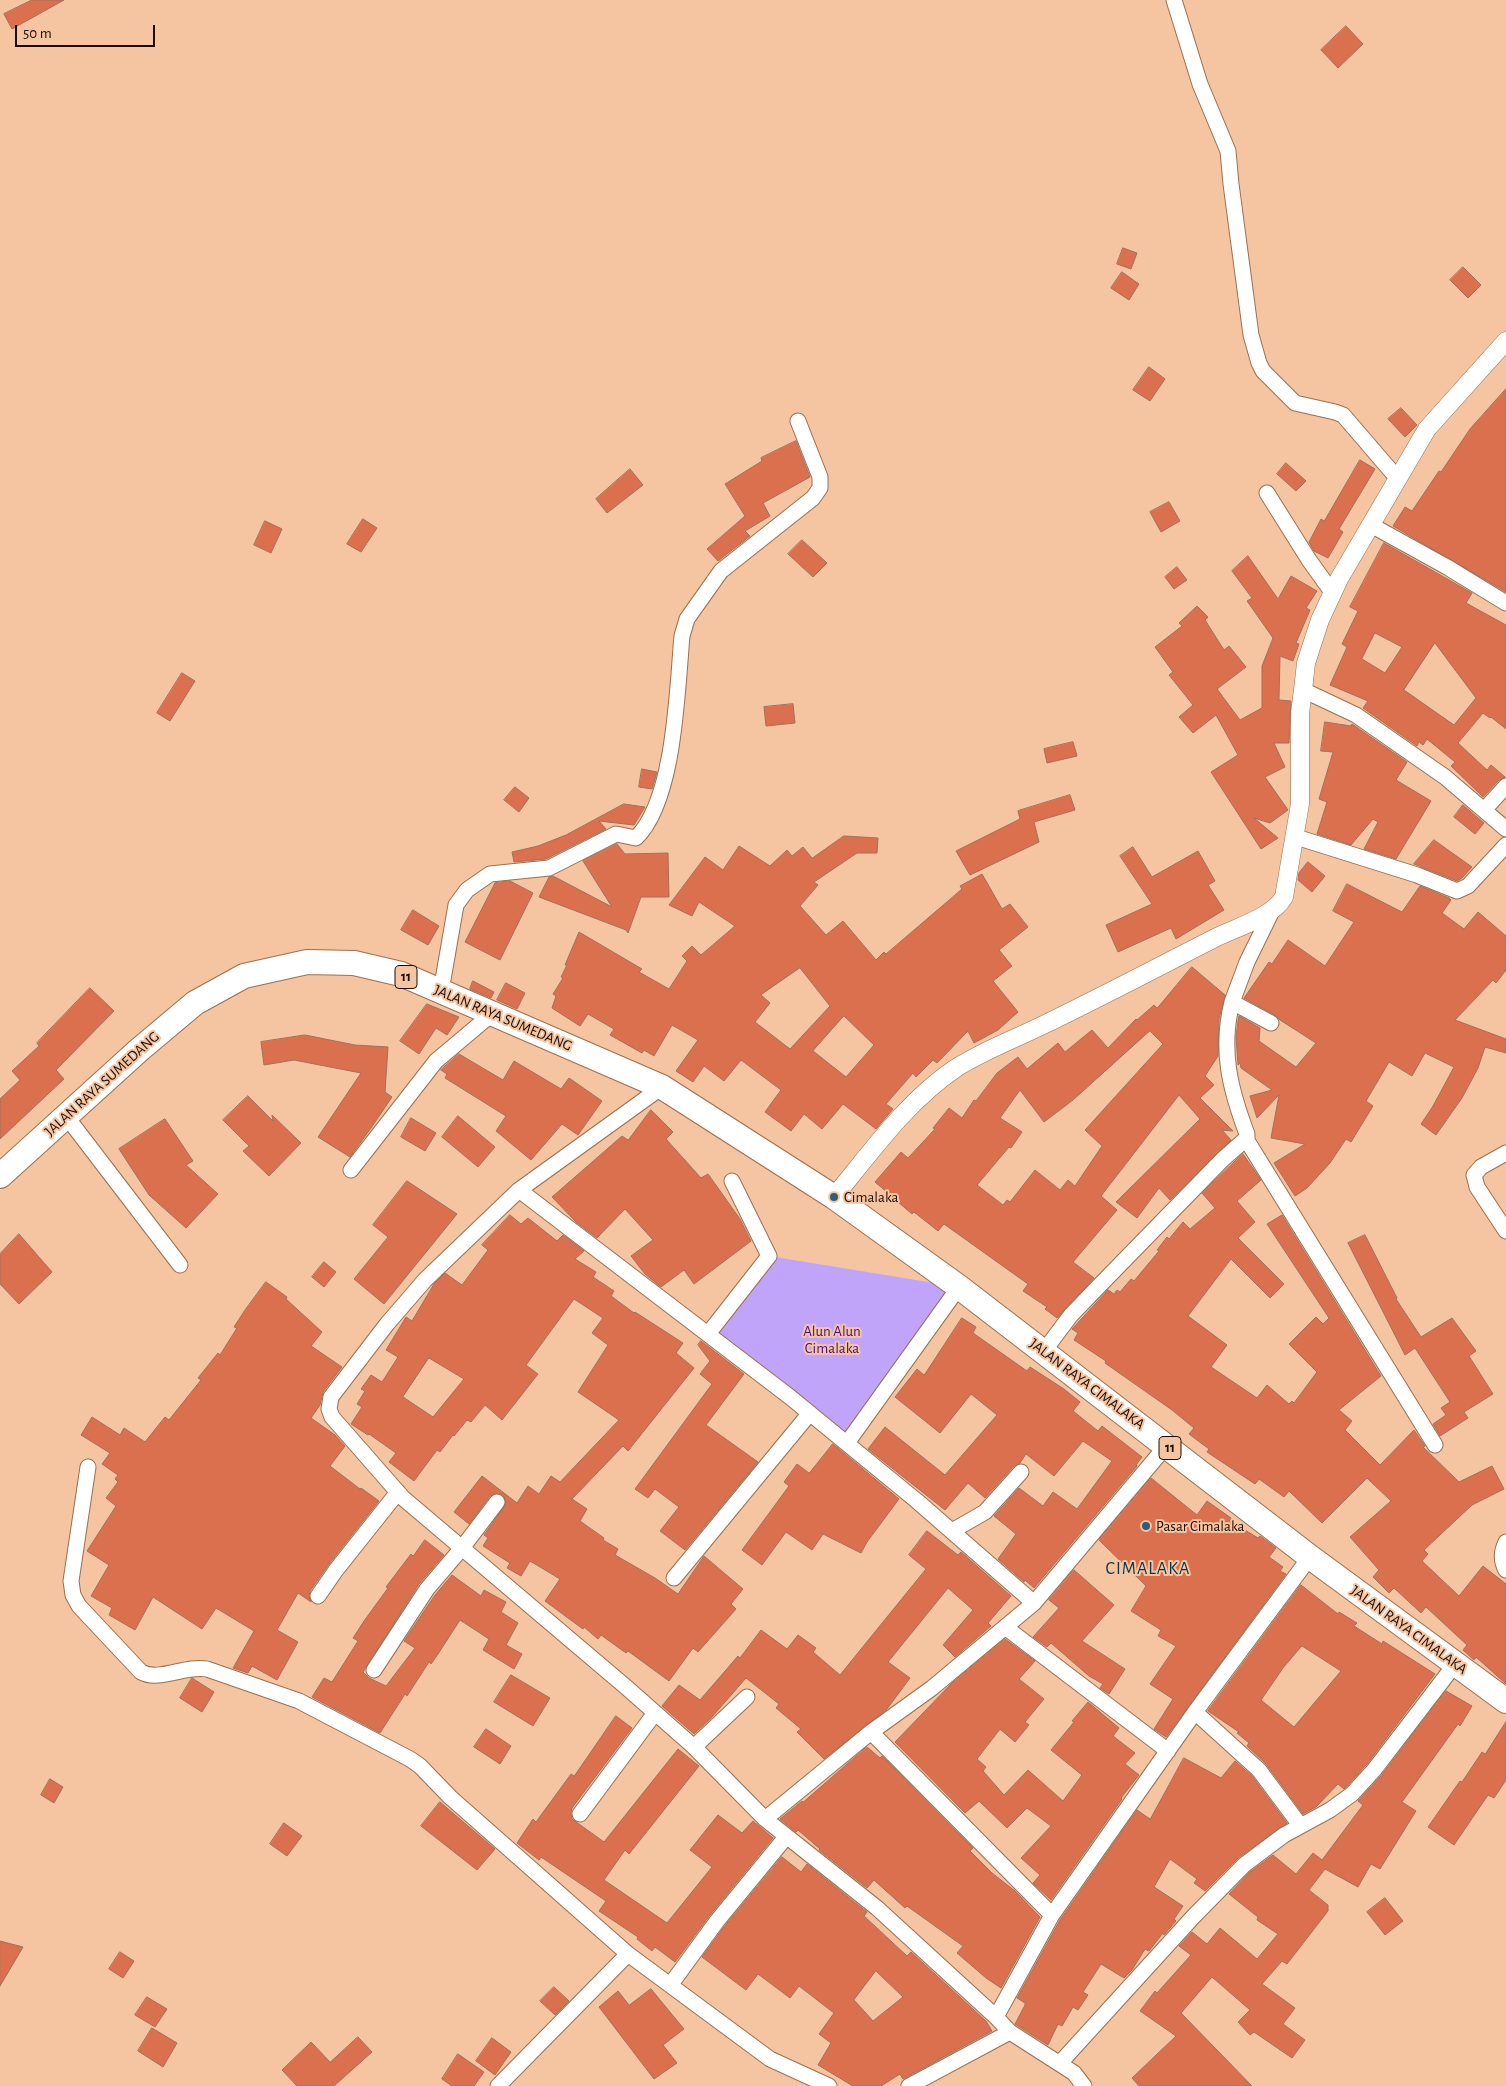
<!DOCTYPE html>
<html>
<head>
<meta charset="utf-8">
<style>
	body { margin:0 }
	#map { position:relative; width:1506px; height:2086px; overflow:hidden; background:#f5c5a1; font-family:"Alegreya Sans",sans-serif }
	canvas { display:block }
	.scale { position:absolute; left:15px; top:25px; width:140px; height:22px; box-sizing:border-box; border:2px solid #1d0c02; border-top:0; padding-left:6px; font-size:15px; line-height:18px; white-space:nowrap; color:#1d0c02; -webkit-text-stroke:4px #f5c5a1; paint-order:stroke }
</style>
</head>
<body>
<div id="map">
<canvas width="1506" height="2086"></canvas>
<div class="scale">50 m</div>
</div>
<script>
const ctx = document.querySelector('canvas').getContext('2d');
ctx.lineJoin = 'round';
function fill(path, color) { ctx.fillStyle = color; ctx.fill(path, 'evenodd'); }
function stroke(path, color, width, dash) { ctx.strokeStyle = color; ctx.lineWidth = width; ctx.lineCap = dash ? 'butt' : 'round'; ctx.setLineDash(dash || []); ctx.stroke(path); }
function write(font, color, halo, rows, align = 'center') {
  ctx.font = font + ' "Alegreya Sans",sans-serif'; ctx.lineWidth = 4; ctx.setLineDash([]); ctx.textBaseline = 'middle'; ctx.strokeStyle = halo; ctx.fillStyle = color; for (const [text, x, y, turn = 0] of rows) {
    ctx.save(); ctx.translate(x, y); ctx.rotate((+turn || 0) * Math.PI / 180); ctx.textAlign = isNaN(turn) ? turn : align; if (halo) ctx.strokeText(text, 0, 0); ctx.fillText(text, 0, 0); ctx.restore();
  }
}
fill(new Path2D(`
	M769,1256l190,31 -112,156 -139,-109z`), '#c0a4fa');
const building = new Path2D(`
	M32,0h32l-52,29 -8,-15z
	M1346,26l17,18 -25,24 -17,-18z
	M1123,248l14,5 -6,16 -14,-5z
	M1463,267l18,18 -13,13 -18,-18z
	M1122,272l17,12 -10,16 -18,-12z
	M1149,367l16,12 -15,22 -17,-11z
	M1506,389v203l-113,-66 12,-19 7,4 27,-40 2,1 29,-43z
	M1401,408l16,17 -12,12 -17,-18z
	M796,441l14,36 -47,26 7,13 -25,15 5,5 -32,25 -11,-12 38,-33 -20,-32 37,-23 -1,-3z
	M1360,460l15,9 -36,60 4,3 -15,26 -14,-7 -5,-9 12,-23 3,2z
	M1286,463l20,18 -10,10 -19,-17z
	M630,469l13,16 -36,28 -11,-14z
	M1169,502l11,19 -19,11 -11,-20z
	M363,519l14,9 -16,24 -14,-8z
	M265,521l17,8 -11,24 -17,-8z
	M802,540l25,23 -14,14 -25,-23z
	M1384,543l88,50 -6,10 40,22v104l-15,-12 -1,1 -7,-5 -25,30 29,27 4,-5 14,12 -6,3 -16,17 -32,-31 4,-4 -28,-23 -4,6 -4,-3 -2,4 -54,-38 5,-7 -38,-16 17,-38 -5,-3 16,-33 -8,-4zM1375,633l27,14 -17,26 -23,-14zM1435,643l41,55 -22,27 -50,-35z
	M1248,556l30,43 13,-23 26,15 -11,17 4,2 -14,33 3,1 -6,17 -13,-5 -1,44 12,1 -2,42h-15l11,24 -20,10 23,33 -18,13 -16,-5 24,20 -17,11 -50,-77 27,-17 -22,-40 -23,18 -14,-16 14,-12 -24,-30 4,-3 -18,-25 27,-21 -3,-3 18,-17 11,11 -3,3 19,30 5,-4 17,21 -29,22 23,31 22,-12v-42l11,-28 -26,-37 5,-3 -20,-27z
	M1177,567l10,13 -13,9 -9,-12z
	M182,673l13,8 -25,40 -13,-8z
	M793,704l2,19 -29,3 -2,-19z
	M1325,722l26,4 1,-2 55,38 -11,18 35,21 -35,58 -32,-10 14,-27 -5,-3 -22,26 -34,-11 10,-32 -8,-3 14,-47 -12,-1z
	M1073,742l4,14 -30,7 -3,-14z
	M642,769l15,3 -5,17 -13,-2z
	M515,787l14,11 -10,14 -15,-12z
	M1070,795l5,15 -41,12 5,20 -69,33 -14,-24 64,-32 -2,-8z
	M624,804l21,3 -11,18 -35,-4 7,8 -60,30 -32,3 -2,-10 26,-6 28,-11z
	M1463,805l21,18 -9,11 -21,-17z
	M844,836l34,2 -1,15h-20l-43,29 4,3 -18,21 26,29 17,-14 33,39 8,-8 2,2 76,-65 -2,-3 22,-12 20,35 8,-5 18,23 -29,23 13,16 -19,15 25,31 -20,18 -24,13 -6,-12 -31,32 -4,-3 -17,17 -3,-4 -27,31 7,5 -17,20 -33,-25 -21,25 -18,-15 -13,17 -26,-19 16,-22 -40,-30 -17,21 -20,-15 -11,16 -17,-11 22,-31 -26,-15 -18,31 -10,-6 -2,3 -32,-18 4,-6 -26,-15 -8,12 -28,-18 4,-12 -3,-2 10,-16 -2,-1 6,-12h-2l14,-33 63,37 -3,3 30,17 18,-28 -5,-5 10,-10 9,9 34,-29 -36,-24 -7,14 -23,-11 36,-48 18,13 16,-24 31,20 17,-16 5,6 11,-9 9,11zM800,968l30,38 -40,43 -35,-27 15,-19 -9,-8zM844,1016l30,29 -28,32 -33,-26z
	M1434,840l38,27 -10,11 -5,3 -43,-17z
	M617,844l8,10 43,-1 1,44h-28l-13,36 -2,-3 -87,-33 10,-20 4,-1 59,31 -29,-46z
	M1133,847l19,30 46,-26 17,30 -7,4 16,25 -48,29 -5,-11 -53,24 -12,-27 46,-21 -32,-48z
	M1308,862l17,14 -13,16 -14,-12 1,-7z
	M510,881l23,12 -33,67 -35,-18 30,-59z
	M1347,884l55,28 18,-26 29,12 2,2 -9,13 22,16 14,-17 28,24v34l-10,13 -3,-3 -38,40 51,19v14l-21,-6 -7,21 -16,30 -26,37 -15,-11 12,-18 21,-39 -29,-14 -13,23 -23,-14 -23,39 7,5 -22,36 -5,-3 -16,24 -23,25 -12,8 -21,-33 31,-19 -34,-6 8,-43 -22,23 -7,-22 22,-6 -31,-22 -1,-5 -2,2 -2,-28 2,-16 1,-5 21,12 -1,13 37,26 20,-24 -36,-23 -5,-5 -31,-17 25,-36 3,2 16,-24 37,26 29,-44 -21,-11z
	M413,910l26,16 -11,19 -27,-15z
	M1192,967l33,28 -6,24 -1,37 -13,20 9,9 -14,13 33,33 -11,-1 9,10 -61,60 -11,-12 -22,30 -21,-16 84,-83 -21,-24 -78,101 16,14 -44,52 21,16 -37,40 -12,-9 2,-2 -24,-16 5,-7 -84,-60 -6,7 -24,-19 -2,2 -37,-32 26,-30 7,6 27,-29 -2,-1 16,-20 13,10 12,-18 2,1 21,-28 21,-16 9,12 31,-26 7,9 27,-22 16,18 28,-29 1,1 17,-15 3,3zM1150,1031l13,13 -78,86 17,16 -27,40 -7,-6 -8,10 -25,-20 -25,32 -3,-2 -4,5 -26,-20 32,-38 2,1 11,-16 -22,-14 20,-28 24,32 29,-22z
	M473,981l21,11 -3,6 -21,-9z
	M506,983l19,10 -8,16 -20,-9z
	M90,988l24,23 -58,59 8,9 -64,60v-40l20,-19 -8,-9 27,-25 -2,-3z
	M427,1004l32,13 -12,18 -11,-7 -17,26 -19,-13z
	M305,1035l50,10 33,2 -3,45 7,5 -21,31 -21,29 -32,-20 43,-64 -67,-13 -30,5 -3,-23z
	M459,1054l44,26 11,-19 47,28 8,-11 33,23 -24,34 -16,-11 -31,36 -35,-29 10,-15 -61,-38 2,-4 -6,-4z
	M248,1096l25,25 -1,-6 29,28 -32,33 -26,-25 6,-5 -26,-26z
	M651,1110l22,22 -7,7 35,39 7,-4 32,45 11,22 -57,43 -10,-14 -23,17 -16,-13 -14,-18 22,-16 -28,-31 -28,29 -21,-16 -24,-25 70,-61 6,4z
	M458,1116l37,31 -17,20 -36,-30z
	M411,1118l25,15 -11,18 -24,-14z
	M165,1119l28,42 -7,4 32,29 -32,34 -37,-33 -30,-46z
	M1243,1154l18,26 -24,21 18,21 -17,16 46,46 -14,14 -39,-39 -43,57 39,29 -16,22 46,31 10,-13 22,19 3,-3 2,2 23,-31 -28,-28 27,-27 7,7 6,-6 -62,-94 15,-9 99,161 -42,34 13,11 -7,9 35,35 34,-35 11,16 -2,1 36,35 33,-16 12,23 -32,16 -48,45 4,4 -6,7 37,35 24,-30 23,18v100l-30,-27 -2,3 -11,-10 4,-5 -41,-38 -5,6 -27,-25 -5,5 -16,-16 6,-7 -29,-33 41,-36 -24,-23 -45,45 -33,-32 -5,6 -25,-18 -4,5 -48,-32 2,-3 -20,-15 5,-6 -22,-18 -67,-47 1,-2 -32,-21 4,-7 -6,-4 36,-39 6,4 3,-4 3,2 11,-13 3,2 25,-30 -2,-1 10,-13 2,2 14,-17 7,7 25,-21 -13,-15z
	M407,1181l50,33 -73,90 -30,-25 34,-42 -15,-12z
	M510,1215l11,9 7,-6 29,23 6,-6 21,16 -9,8 21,13 -3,5 21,14 -3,5 23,17 1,-1 48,31 -7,10 18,15 -66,83 -5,-5 -51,53 15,10 -7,12 24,17 -1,2 15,9 -3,6 40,23 23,16 26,-38 39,33 -12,15 5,5 -38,43 -5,-4 -24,33 -41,-30 -2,2 -25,-18 -3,4 -14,-12 -1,2 -38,-28 15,-22 -30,-18 -9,15 -14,-8 3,-5 -27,-17 5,-8 -4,-3 22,-31 -3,-9 -5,-2 -8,3 -21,28 -15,-12 28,-36 35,27 11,-17 11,8 12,-18 9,6 59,-62 -41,-28 30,-47 -16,-12 11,-15 -29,-19 -48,66 12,9 -36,46 -17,-15 -14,17 -4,-2 -13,16 -1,-1 -13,17 -3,-2 -23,31 -25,-19 7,-9 -27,-19 -1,1 -17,-11 11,-17 -5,-3 8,-13 -4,-2 10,-14 11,7 16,-25 -12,-7 20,-33 6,4 22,-37 11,-11 17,12 26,-35 -6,-5zM429,1358l35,21 -31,38 -30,-20z
	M19,1234l33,38 -33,32 -19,-20v-30z
	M1365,1235l32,63 -1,1 25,38 31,-19 24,33 -7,5 24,38 -29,18 4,6 -28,18 -7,-12 13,-9 -5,-7 9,-6 -35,-54 -10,7 -57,-112z
	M324,1262l12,10 -12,15 -12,-10z
	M266,1282l21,15 -1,2 36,33 -11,14 31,21 -19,25 -3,13 -9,13 24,17 10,11 -15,20 30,23 1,-1 18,13 -50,63 -19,27 -1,5 2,6 -13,-9 -21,37 21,12 -21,38 -25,-14 -4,7 -15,-5 21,-37 -38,-23 -14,21 -49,-32 -18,33 -26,-15 3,-7 -21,-12 18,-31 -22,-14 29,-45 -10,-8 12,-16 -3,-3 3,-4 -16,-11 8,-11 -29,-18 11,-18 28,18 4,-7 21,14 20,-25 4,3 32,-40 -3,-2 20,-25 2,2 17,-27 -3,-1 11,-17z
	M962,1318l14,9 -3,6 54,38 3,-4 34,22 16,13 -7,9 25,20 4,-5 40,31 -6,8 1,1 -103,122 -9,-8 -1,2 -26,-23 18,-25 -22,-18 25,-28 24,18 10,-14 24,17 35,-48 -29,-20 -29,35 -28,-22 -6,9 -6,3 -29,32 -17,-15 -23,27 -77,-61 17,-22 60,48 52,-60 -26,-21 -31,39 -45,-36 22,-28 7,6z
	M701,1341l43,33 -38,51 52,37 -73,88 -25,-19 19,-24 -24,-18 -7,9 -13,-9 77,-105 -12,-10 10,-13 -12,-16z
	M833,1444l66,55 -32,43 -6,11 -38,-19 -11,16 -26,-18 -24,33 -20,-15 47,-64 -5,-4 13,-18 12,9z
	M1151,1478l46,37 10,-14 24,17 -1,3 28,17 2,-2 16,12 -7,9 14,10 -3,4 6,3 -120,163 -12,-8 19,-30 -23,-15 26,-38 -18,-10 3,-6 -30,-19 15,-25 -47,-46z
	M927,1531l31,24 3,-3 50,44 -23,27 3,3 -36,31 -12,-12 30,-35 -25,-22 -60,74 22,16 -23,31 -63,50 -27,-27 4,-3 -25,-21 3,-4 -33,-26 -34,39 -18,17 -32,-28 17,-21 21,15 38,-44 2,2 21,-28 26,19 11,-14 18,13 -3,4 27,23 86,-106 -17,-14z
	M425,1540l19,15 -25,29 -56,88 6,6 17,8 29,-38 -11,-7 31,-46 17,-20 29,21 3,-6 22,12 -5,10 17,11 -12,22 16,9 -8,15 -31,-19 6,-11 -29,-19 -22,34 -7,10 -2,-2 -22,34 -2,-2 -25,39 -68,-36 12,-19 8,4 26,-41 -5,-3 11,-17 24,-33 -2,-1 25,-33 2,2z
	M1074,1570l40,35 -32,36 43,28 -16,25 -9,-6 3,-4 -14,-8 -38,-33 -4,4 -14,-10 26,-29 -10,-8z
	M1301,1585l37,29 1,-2 18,11 -3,3 28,18 1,-3 52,33 -68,90 -21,23 -2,2 -6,-5 -22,23 -13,7 -37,-50 -19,-18 2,-3 -12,-10 2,-1 -31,-21zM1302,1646l39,25 -47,56 -33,-27 22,-32z
	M1005,1639l30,22 -16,18 25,20 -19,23 4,3 -14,17 -15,-13 -23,30 9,8 -3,4 21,24 24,-25 35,31 19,-26 -31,-25 23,-28 -2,-1 16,-19 31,26 -6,8 22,17 -10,11 14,11 -18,23 1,1 -71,101 -18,-17 7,-8 -19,-17 30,-32 -24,-18 -20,20 -28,-27 -14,12 -70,-71 57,-59z
	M511,1675l39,23 -17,28 -39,-24z
	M192,1678l22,14 -12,20 -22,-14z
	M1446,1691l26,15 -12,20 -2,-2 -56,78 14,9 -36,58 -9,-5 -13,23 -33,-18 -16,21 19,15v6l-41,53 -5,-3 -20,23 33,24 -12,16 22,16 -13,18 -38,-26 -4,3 -12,-13 12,-12 -38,-33 -31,36 71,73h-113l-7,-8 44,-42 -36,-25 15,-20 2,2 34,-38 -12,-9 13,-14 15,12 13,-16 37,31 21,-25 -21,-14 1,-3 -29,-23 21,-22 23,-17 23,19 17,-21 9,7 41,-55 -5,-4 23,-25z
	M616,1716l16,12 -60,80 -1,5 1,6 32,23 74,-93 21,17 -70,88 -4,-4 -21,30 63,43 45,-56 -22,-17 28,-35 24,18 11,-12 20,17 -63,77 -35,47 -20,-15 -3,4 -15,-12 1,-2 -39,-26 7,-10 -65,-44 -2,3 -22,-17 16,-24 3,3 35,-48 3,2z
	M1506,1722v58l-12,18 -6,-3 -34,50 -26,-18 32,-46 2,1 20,-30 3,2z
	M486,1729l25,17 -11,18 -26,-17z
	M867,1747l13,11 2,-2 91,92 -3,3 22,22 23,18 25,26 -39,71 -15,-10 -29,-25 6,-7 -56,-40 -2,2 -31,-28 -7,8 -48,-38 1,-1 -22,-19 -2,2 -16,-13 22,-18 1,1z
	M1184,1758l37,20 14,-17 17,15 35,47 -49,35 -33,33 -11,-8 3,-4 -27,-20 -16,28 29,19 -9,13 2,2 -12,14 -1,-2 -14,18 -4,-2 -13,21 -8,8 -23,-14 -18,28 5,3 -10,15 -5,-3 -11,19 -4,-2 -10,21 -33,-21 10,-19v-2l-8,-5 43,-78 77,-110 13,9z
	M50,1779l13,8 -9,16 -13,-8z
	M440,1802l55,47 -18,21 -56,-44z
	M284,1823l18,13 -15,20 -17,-12z
	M782,1857l19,15 6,-8 46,37 14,11 -3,4 43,40 4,-4 75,69 6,10 -89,48 -3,-5 -19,12h-28l-35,-21 13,-22 -12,-9 15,-21 -35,-27 -9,12 -32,-24 -12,16 -44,-33 22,-30zM876,1971l27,26 -30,24 -19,-21z
	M1385,1898l18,23 -18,14 -18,-23z
	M0,1941l23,6 -23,39z
	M120,1952l14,9 -11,17 -14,-9z
	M554,1987l15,14 -14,14 -15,-14z
	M651,1989l33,40 -21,16 14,18 -23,16 -55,-72 19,-16 11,14z
	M147,1997l20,12 -12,18 -20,-12z
	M152,2028l25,15 -14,24 -25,-16z
	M358,2037l14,15 -38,34h-37l-15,-16 29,-28 19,20z
	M492,2038l19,14 -16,23 -19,-14z
	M458,2054l26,18 -10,14h-22l-10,-7z`);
fill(building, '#db704e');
stroke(building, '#a46e5e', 1);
const minor = new Path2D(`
	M1174,0l26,84 28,67 3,33 20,151 8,28 4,8 32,32 40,9 8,3 55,64
	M1267,493l42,67 23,32
	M1371,525l76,42 59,36
	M1303,690l53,25 89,62 61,52
	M1484,810l22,-24
	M1296,837l121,38 40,16 11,-5 38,-41
	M441,991l15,-86 11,-15 23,-16 59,-6 67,-34 20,4c39,-38 41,-148 46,-202l5,-17 34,-48 92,-73 7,-10v-11l-22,-56
	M1232,1002l15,-40 25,-51
	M662,1087l-143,103 -94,90 -38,44 -56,73 -2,12 3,8 71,81 223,189 68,60 71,72 112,89 119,109 14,15 64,41 10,13
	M66,1116l114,149
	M1246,1139l189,306
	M1506,1153l-25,14 -7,8 3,12 29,44
	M351,1170l85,-109 57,-48
	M519,1190l271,207 127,104 117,102
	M708,1334l61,-78 -37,-75
	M1044,1351l27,-36 29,-30 123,-126 24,-21v-4c-17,-45 -27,-84 -15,-132l39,21
	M847,1443l112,-156
	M88,1467l-17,114 2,14 6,11 62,66c18,10 44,-7 66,-3l92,32 111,58 10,7 30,31 178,157
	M952,1531l33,-19 36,-40
	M1506,1542c-5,10 -5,19 0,28
	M674,1578l136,-165
	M318,1596l18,-26 62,-78
	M1005,1627l163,124
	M374,1670l53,-81 35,-41 35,-46
	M1195,1712l64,58 41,55
	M694,1747l53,-50
	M580,1814l75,-101
	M765,1819l106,-87
	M1052,1915l-181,-183 61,-44 102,-85 133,-158
	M671,1984l46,-63 69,-84
	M996,2017l56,-102 143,-203 115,-155
	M1060,2063l133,-146 51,-52 40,-30 46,-25 22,-16 22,-24 82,-107
	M498,2086l130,-132 142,105 59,27
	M909,2086l101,-54`);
const tertiary = new Path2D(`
	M834,1197c37,-45 73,-96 122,-129 27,-17 56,-28 85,-42 58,-28 115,-58 172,-87 21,-11 59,-21 71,-42l16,-93v-91l3,-23 3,-27 14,-43 19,-41 88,-150 79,-88`);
const trunk = new Path2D(`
	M0,1176l139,-126 56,-47 49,-27 63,-14 47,1 47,11 261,113 172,110 125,90 351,270 196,144`);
stroke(minor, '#9b6f4e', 17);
stroke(tertiary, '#9b6f4e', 19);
stroke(trunk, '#9b6f4e', 26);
stroke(minor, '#fff', 15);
stroke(tertiary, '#fff', 18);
stroke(trunk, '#fff', 24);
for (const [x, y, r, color] of [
	[834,1197,5,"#2d5e7c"],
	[1146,1526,5,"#2d5e7c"]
]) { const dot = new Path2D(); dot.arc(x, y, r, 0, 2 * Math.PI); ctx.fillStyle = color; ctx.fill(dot); stroke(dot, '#f5c5a1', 2); }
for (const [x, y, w] of [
	[406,977,22],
	[1170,1448,22]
]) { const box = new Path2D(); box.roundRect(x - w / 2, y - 11.5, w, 23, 4); ctx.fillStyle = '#f5c5a1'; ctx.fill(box); stroke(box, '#1d0c02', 1); }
write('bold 14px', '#1d0c02', null, [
	["11",406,977],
	["11",1170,1448]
]);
write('15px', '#1d0c02', '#f5c5a1', [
	["JALAN RAYA SUMEDANG",503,1018,23],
	["JALAN RAYA SUMEDANG",102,1084,-42],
	["JALAN RAYA CIMALAKA",1087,1384,37],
	["JALAN RAYA CIMALAKA",1409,1630,36]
]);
write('15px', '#1d0c02', '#f5c5a1', [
	["Cimalaka",844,1197],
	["Pasar Cimalaka",1156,1526]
], 'left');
write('15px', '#480d84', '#f5c5a1', [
	["Alun Alun",832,1331],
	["Cimalaka",832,1348]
]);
ctx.letterSpacing = '1px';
write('18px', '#0b344a', '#f5c5a1', [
	["CIMALAKA",1148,1569]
]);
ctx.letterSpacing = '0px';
</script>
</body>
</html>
